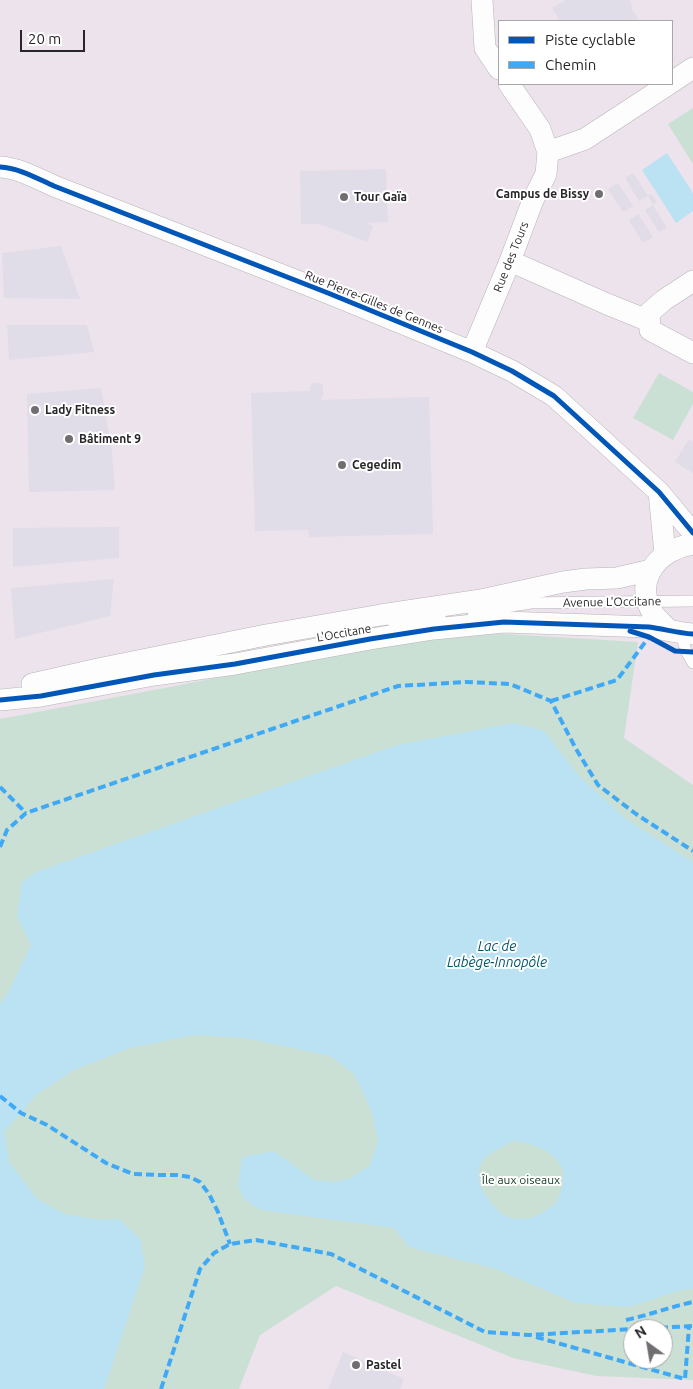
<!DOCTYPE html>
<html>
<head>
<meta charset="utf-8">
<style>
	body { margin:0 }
	#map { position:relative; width:693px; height:1389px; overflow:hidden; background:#f8f3f8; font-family:Ubuntu,sans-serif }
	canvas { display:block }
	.legend { position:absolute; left:498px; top:20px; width:175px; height:65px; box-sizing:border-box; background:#fff; border:1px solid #a9a8a9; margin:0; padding:6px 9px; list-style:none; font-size:15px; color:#292629 }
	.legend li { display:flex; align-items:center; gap:10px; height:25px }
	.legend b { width:25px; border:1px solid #a9a8a9 }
	.north { position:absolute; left:623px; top:1319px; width:50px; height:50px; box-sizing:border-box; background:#fff; border:1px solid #a9a8a9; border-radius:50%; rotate:328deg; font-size:14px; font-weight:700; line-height:20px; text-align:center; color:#292629 }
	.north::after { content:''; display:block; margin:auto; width:18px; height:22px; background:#716e71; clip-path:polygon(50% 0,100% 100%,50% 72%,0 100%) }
	.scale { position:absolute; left:20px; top:30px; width:65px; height:22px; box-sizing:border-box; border:2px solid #292629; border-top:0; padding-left:6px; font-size:15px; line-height:18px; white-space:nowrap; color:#292629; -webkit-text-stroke:4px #fff; paint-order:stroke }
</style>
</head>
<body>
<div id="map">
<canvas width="693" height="1389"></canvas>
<ul class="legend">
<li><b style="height:6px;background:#0057b8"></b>Piste cyclable</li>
<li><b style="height:6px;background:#3fa9f5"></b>Chemin</li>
</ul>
<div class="north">N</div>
<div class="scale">20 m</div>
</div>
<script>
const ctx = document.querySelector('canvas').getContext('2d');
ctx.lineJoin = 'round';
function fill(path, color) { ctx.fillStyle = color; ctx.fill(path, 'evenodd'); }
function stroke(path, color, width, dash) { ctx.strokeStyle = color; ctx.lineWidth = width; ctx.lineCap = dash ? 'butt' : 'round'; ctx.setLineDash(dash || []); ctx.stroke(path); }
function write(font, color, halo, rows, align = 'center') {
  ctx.font = font + ' Ubuntu,sans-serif'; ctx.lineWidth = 4; ctx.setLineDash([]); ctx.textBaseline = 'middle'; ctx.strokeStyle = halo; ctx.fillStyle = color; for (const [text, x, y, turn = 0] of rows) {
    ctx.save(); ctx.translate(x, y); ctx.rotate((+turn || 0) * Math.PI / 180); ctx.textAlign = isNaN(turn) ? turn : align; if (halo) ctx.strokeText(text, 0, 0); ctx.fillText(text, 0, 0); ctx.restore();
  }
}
fill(new Path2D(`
	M0,0h693v1389h-693zM499,21h173v63h-173zM633,1329h30v30h-30z`), '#ede3ec');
fill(new Path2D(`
	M693,108v56l-25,-40z
	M659,373l34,19v12l-20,36 -40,-22z
	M472,632l166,10 -14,96 69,47v595l-97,-4 -83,-18 -177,-72 -76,49 -21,54h-239v-670l170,-32 200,-40zM633,1329h30v30h-30z`), '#cbe0d4');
fill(new Path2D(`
	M667,153l26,40v18l-17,12 -34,-53z
	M514,723l30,8 37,47 45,41 67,43v427l-12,1 -52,17 -54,-4 -79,-34 -87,-22 -15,-19 -133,-18 -17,-11 -6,-14 4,-28 32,-6 40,29 20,2 15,-3 21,-14 8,-24 -5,-23 -5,-15 -14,-29 -24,-18 -85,-18 -51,-3 -64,13 -56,22 -38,25 -15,18 -17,19 5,30 29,38 29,15 36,5 16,-1 21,20 5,27 -41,123h-104v-385l10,-15 21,-44 -14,-29 5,-34 14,-10 361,-127zM513,1141c28,3 62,19 47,52 -1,3 -3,8 -5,11 -2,2 -6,4 -9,6 -13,10 -28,12 -43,5 -3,-2 -6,-6 -8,-8 -11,-12 -22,-28 -13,-45 3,-8 23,-16 31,-21z`), '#bae2f3');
fill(new Path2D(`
	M565,0h64l4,7 -2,1 8,13h-79l-8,-13z
	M386,169l2,53 -19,1 -1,1 5,2 -6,16 -47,-18h-19l-1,-53z
	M633,173l15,23 3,-2 6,8 -4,3 -5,-9 -9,5 -14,-23z
	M618,183l15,23 -10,6 -15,-23z
	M653,205l14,23 -8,4 -14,-22z
	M638,214l15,23 -10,6 -14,-23z
	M61,246l19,53 -76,-1 -2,-45z
	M7,325h80l7,27 -85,8z
	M315,383h5l3,3v8l-2,6 108,-3 4,137 -124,3 -1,-7 -53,1 -4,-138 59,-2v-4l1,-3z
	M101,388l11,64 3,38 -86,2 -2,-98z
	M689,439l4,3v31l-18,-11z
	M119,527v31l-106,9v-39z
	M114,579l-4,37 -95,23 -4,-51z
	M343,1352l61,27 -4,10h-72z`), '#e0dde8');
const service = new Path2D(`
	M523,603l170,-2
	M473,612l58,-9
	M394,625l46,-9
	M681,633l5,18 7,12`);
const minor = new Path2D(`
	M482,0l3,48 14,21
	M672,82l21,-14
	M548,152l37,-13 84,-55
	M0,167c19,1 36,11 54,19l274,107 144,59 40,19 42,25 105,96 34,41
	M510,261l97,43 42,17
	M693,281l-29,19 -15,13 1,17 43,23
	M472,352l38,-91 23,-61 13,-26 2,-22 -8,-23 -31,-45
	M659,492l6,62
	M668,629c-5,-5 -12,-11 -16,-17 -19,-34 8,-63 41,-68
	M32,684l66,-15 168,-34 115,-20 100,-15 82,-18 23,-3 31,-1 34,-8
	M0,700l41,-4 113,-21 81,-11 135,-25 64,-10 70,-7 145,5c15,2 29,6 44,7`);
stroke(service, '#b7b4b7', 12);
stroke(minor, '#b7b4b7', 22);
stroke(service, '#fefdfe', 11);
stroke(minor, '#fefdfe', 21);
stroke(new Path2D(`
	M551,701l66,-21 32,-43
	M0,787l26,26
	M0,847l7,-17 19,-17 372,-127 68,-4 44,2 41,17 25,48 22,36 38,29 57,37
	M0,1096l21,17 26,12 59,38 27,11 26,1h17l14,2 10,5 9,12 9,18 12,32
	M626,1320c23,-5 44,-13 67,-18
	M636,1329l57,-3
	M536,1337l149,42 4,-52
	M161,1389l39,-120 14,-16 16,-9 26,-4 75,14 154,78 44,3 104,-6`), '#3fa9f5', 4, [8, 4]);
stroke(new Path2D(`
	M0,167c19,1 36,11 54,19l274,107 144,59 40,19 42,25 105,96 34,41
	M630,631l19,6 26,14 18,1
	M0,700l41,-4 113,-21 81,-11 135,-25 64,-10 70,-7 145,5c15,2 29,6 44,7`), '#0057b8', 5);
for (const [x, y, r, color] of [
	[599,194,5,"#716e71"],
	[344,197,5,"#716e71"],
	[35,410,5,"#716e71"],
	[69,439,5,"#716e71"],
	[342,465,5,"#716e71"],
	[356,1365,5,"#716e71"]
]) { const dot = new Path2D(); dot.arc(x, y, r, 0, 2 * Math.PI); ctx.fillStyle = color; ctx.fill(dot); stroke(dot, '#fff', 2); }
write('bold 12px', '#292629', '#fff', [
	["Campus de Bissy",589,194,"right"],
	["Tour Gaïa",354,197],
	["Lady Fitness",45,410],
	["Bâtiment 9",79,439],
	["Cegedim",352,465],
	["Pastel",366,1365]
], 'left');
write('12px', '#292629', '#fff', [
	["Rue des Tours",511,257,-68],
	["Rue Pierre-Gilles de Gennes",374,302,22],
	["Avenue L'Occitane",612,602,-1],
	["L'Occitane",344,633,-10]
]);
write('12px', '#123a24', '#fff', [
	["Île aux oiseaux",521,1180]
]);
write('italic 14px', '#00576d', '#fff', [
	["Lac de",497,946],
	["Labège-Innopôle",497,962]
]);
</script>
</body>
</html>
